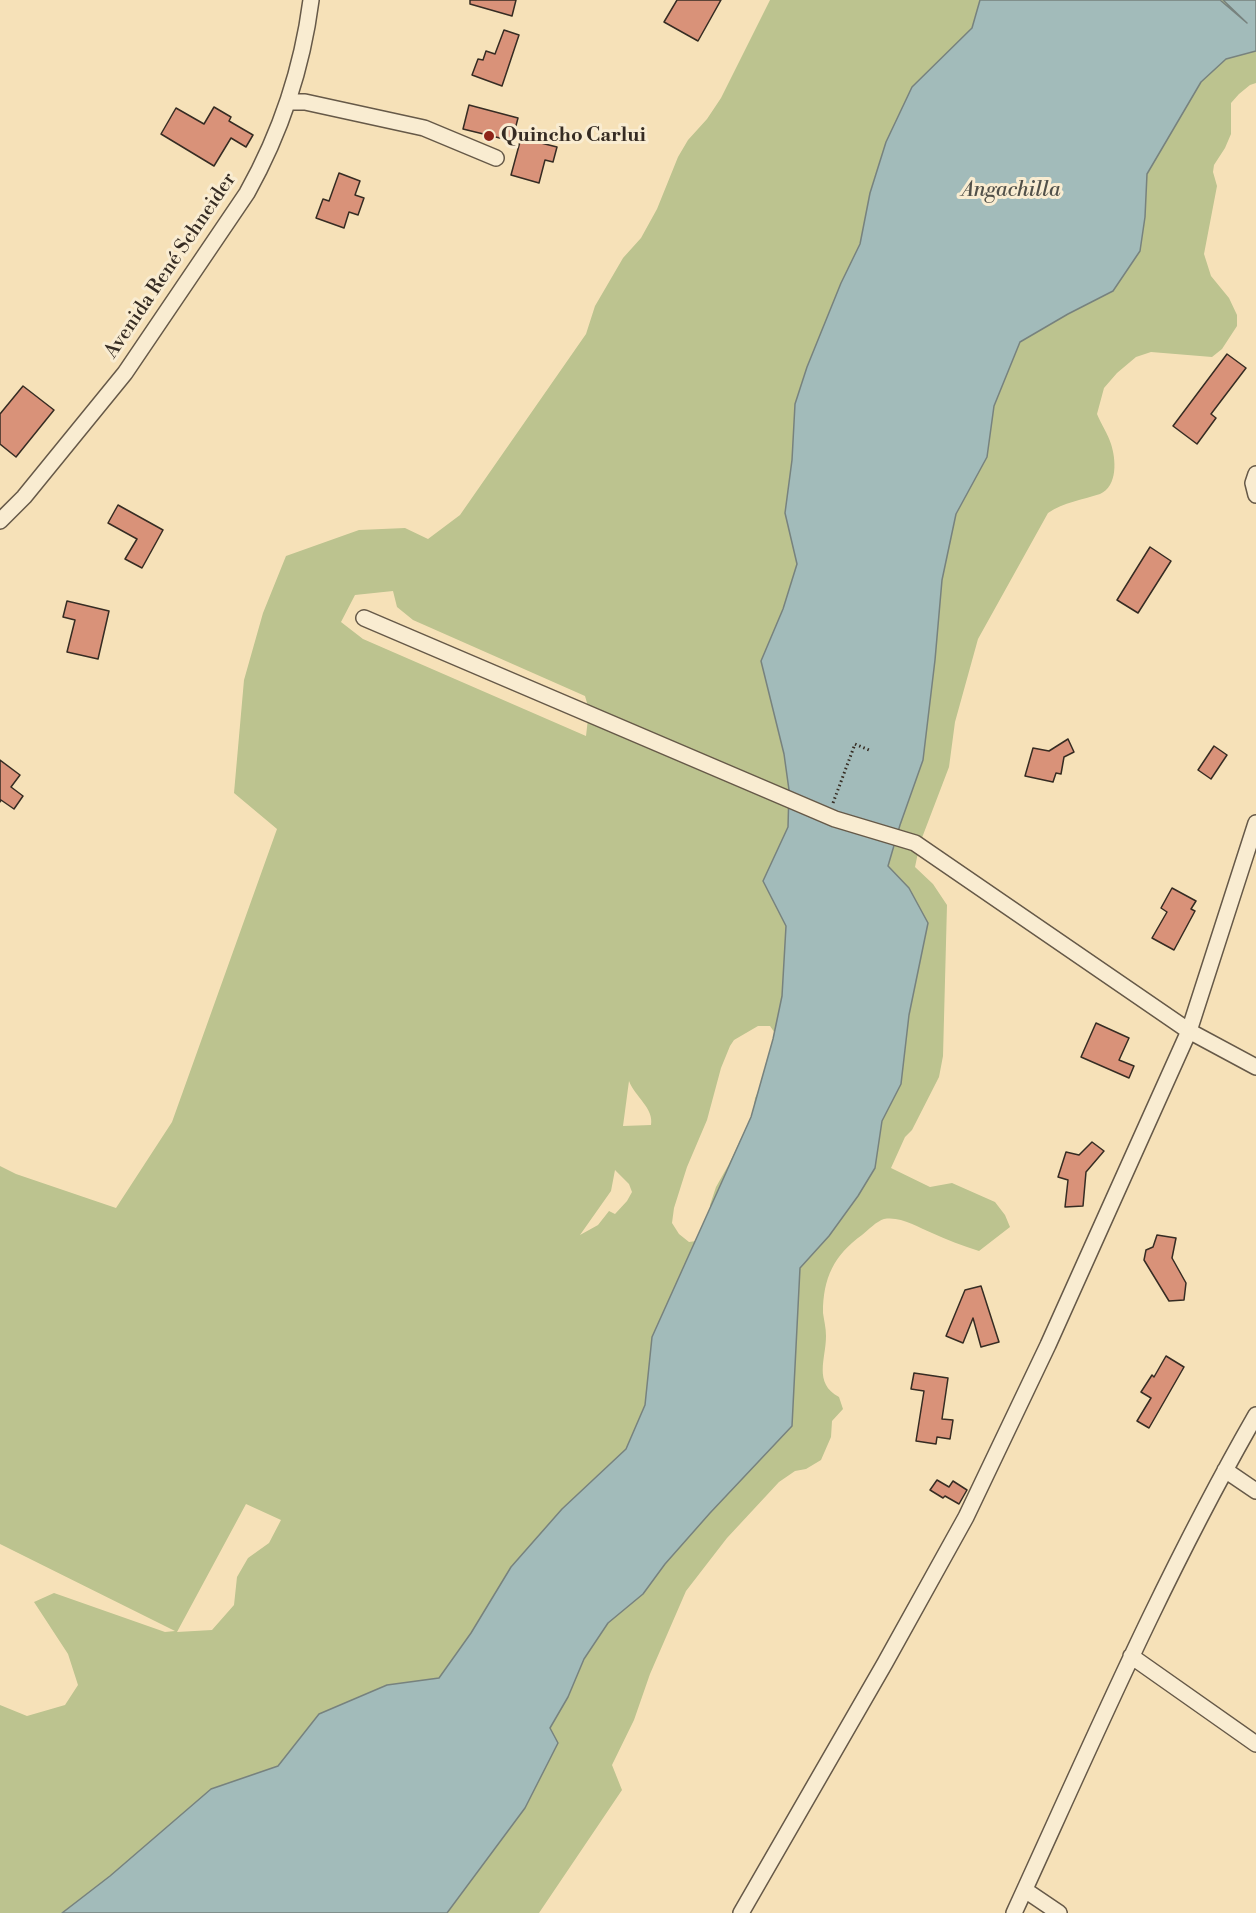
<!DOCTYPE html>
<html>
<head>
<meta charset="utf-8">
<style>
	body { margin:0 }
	canvas { display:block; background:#f6e1b8 }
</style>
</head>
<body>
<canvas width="1256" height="1913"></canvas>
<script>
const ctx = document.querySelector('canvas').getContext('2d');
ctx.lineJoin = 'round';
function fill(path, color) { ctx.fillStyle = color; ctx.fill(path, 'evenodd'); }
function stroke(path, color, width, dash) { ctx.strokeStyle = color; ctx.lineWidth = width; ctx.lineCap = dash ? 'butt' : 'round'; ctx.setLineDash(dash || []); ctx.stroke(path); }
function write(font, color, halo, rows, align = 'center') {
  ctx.font = font + ' "Libre Bodoni",serif'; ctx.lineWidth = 6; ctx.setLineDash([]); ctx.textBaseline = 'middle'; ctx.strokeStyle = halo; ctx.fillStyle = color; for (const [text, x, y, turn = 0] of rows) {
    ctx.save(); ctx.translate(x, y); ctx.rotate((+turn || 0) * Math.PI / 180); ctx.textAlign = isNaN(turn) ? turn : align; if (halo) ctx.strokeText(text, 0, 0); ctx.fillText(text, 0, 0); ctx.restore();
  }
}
fill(new Path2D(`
	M770,0h486v83l-6,2 -11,9 -8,9v31l-6,14 -11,17 -1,7 4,14 -13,68 7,22 18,22 8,17v11l-15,23 -10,8 -61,-5 -15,5 -19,16 -13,15 -7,26c4,10 11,20 14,30 5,15 7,42 -11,50 -18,6 -36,8 -52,19l-70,126 -23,83 -6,45 -29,76 -5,24 18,17 14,21 -4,151 -4,21 -27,53 -7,7 -14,31 39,19 22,-4 43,19 10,13 5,12 -31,24c-16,-5 -32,-11 -47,-18 -15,-6 -31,-17 -48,-14 -7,2 -16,11 -22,16 -28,20 -39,43 -39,78 1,7 3,15 3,23 0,23 -13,47 13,61l4,12 -11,12 -1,16 -10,23 -15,9 -11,2 -16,11 -52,56 -41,53 -36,83 -16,46 -22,45 10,25 -83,123h-539v-208l27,11 38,-11 13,-20 -10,-31 -34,-52 20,-9 111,39 10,-1 -175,-87v-378l16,8 100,34 56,-86 105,-293 -43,-36 10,-113 19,-67 23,-57 73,-26 46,-2 23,11 32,-24 126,-181 9,-28 28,-48 18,-20 16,-29 21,-52 10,-17 19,-21 14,-21zM393,591l4,16 16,13 172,76 4,14 -3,26 -223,-97 -22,-17 14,-27zM758,1026h12l7,10 -19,56 -3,6 -2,15 -24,51 -13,23 -6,18 1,19 -15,17 -7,1 -10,-8 -7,-11 2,-15 13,-41 20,-47 14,-52 9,-22 4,-6zM629,1081c6,16 25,27 22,44l-28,1zM615,1170l14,14 3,8 -5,9 -12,13 -6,-3 -11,14 -18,10 31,-44zM246,1504l35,16 -12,23 -21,15 -11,19 -3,28 -22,25 -35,2z`), '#bcc38f');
const water = new Path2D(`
	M980,0h240l27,23 -24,-23h33v51l-30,8 -25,23 -54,92 -2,43 -5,34 -27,40 -45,23 -48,28 -26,64 -7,51 -31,57 -14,66 -7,80 -12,100 -23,65 -12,41 21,22 19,35 -19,92 -8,69 -19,37 -7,47 -17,28 -29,40 -29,32 -8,158 -82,87 -45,51 -22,30 -35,29 -24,36 -16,38 -18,31 8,15 -33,65 -78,105h-385l48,-37 101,-87 67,-23 41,-52 68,-29 52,-7 32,-45 40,-66 51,-58 64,-60 19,-44 7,-68 99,-220 22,-78 9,-43 4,-70 -23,-45 25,-54 1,-37 -5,-36 -23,-93 22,-52 14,-45 -12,-51 7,-53 3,-56 12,-37 34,-84 19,-39 10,-51 16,-51 26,-55 60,-59z`);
fill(water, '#a2bbba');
stroke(water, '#77827e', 1.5);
const building = new Path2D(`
	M470,0h46l-4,16 -42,-12z
	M677,0h44l-23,41 -34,-19z
	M504,30l15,5 -17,51 -30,-11 6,-16 5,1 3,-9 9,3z
	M469,105l49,13 -6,23 -49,-12z
	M214,107l17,10 -2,4 24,14 -7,12 -15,-9 -17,28 -53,-32 15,-26 28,16z
	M521,138l36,9 -4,15 -8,-2 -6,23 -28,-8z
	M339,173l21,8 -5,14 9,3 -6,17 -9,-3 -5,16 -28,-10 7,-19 6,2z
	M1227,354l19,14 -35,46 5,4 -19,26 -24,-18z
	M23,386l31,24 -38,47 -16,-13v-30z
	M118,505l45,25 -21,38 -17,-9 12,-20 -29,-16z
	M1150,547l21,14 -33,52 -21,-13z
	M67,601l42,10 -11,48 -31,-7 8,-32 -12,-3z
	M1068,739l6,13 -10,5 -3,17 -5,-1 -3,9 -28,-6 8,-28 16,3z
	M1214,746l13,9 -16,24 -13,-9z
	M0,760l20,15 -9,12 12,9 -9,13 -13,-9 -1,2z
	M1172,888l24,13 -5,8 4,2 -21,39 -22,-12 15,-26 -6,-4z
	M1096,1023l33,15 -10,22 15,6 -5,12 -48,-21z
	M1092,1142l12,9 -18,21 -3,34 -18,1 3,-27 -10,-3 8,-25 13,3z
	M1157,1235l19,3 -4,20 14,25 -2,17 -15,1 -25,-41 2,-10 7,-3z
	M981,1286l18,56 -18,5 -8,-29 -10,25 -17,-7 19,-46z
	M1166,1356l18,11 -35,61 -12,-7 14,-23 -10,-6 11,-17 2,2z
	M914,1373l34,5 -6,41 11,1 -3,19 -13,-2 -1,7 -20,-3 8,-50 -13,-2z
	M937,1480l12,7 4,-6 14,9 -8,14 -14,-8 -2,2 -13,-8z`);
fill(building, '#d99279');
stroke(building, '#362c23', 1.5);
const minor = new Path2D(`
	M289,102h16l119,26 72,30
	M1256,474l-3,9 3,12
	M0,521l24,-24 101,-124 122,-180c34,-61 55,-123 64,-193
	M364,618l471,201 80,24 274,188 67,36
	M1225,1470l31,21
	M1131,1656l125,88
	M1025,1890l34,23
	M741,1913l144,-250 81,-146 82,-172 141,-314 67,-208
	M1014,1913c77,-168 150,-338 242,-498`);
stroke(minor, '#665948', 18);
stroke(new Path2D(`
	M833,803l22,-59 14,6`), '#362c23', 3, [1.5, 3]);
stroke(minor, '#f9ecd1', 15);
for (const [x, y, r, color] of [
	[489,136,6,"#8f2418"]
]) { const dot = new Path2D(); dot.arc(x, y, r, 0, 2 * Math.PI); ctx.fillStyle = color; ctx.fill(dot); stroke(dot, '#f9ecd1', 2); }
write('bold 20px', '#362c23', '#f9ecd1', [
	["Quincho Carlui",501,136]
], 'left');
write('20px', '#362c23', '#f9ecd1', [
	["Avenida René Schneider",171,266,-56]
]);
write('italic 21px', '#515049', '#f9ecd1', [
	["Angachilla",1011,191]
]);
</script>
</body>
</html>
